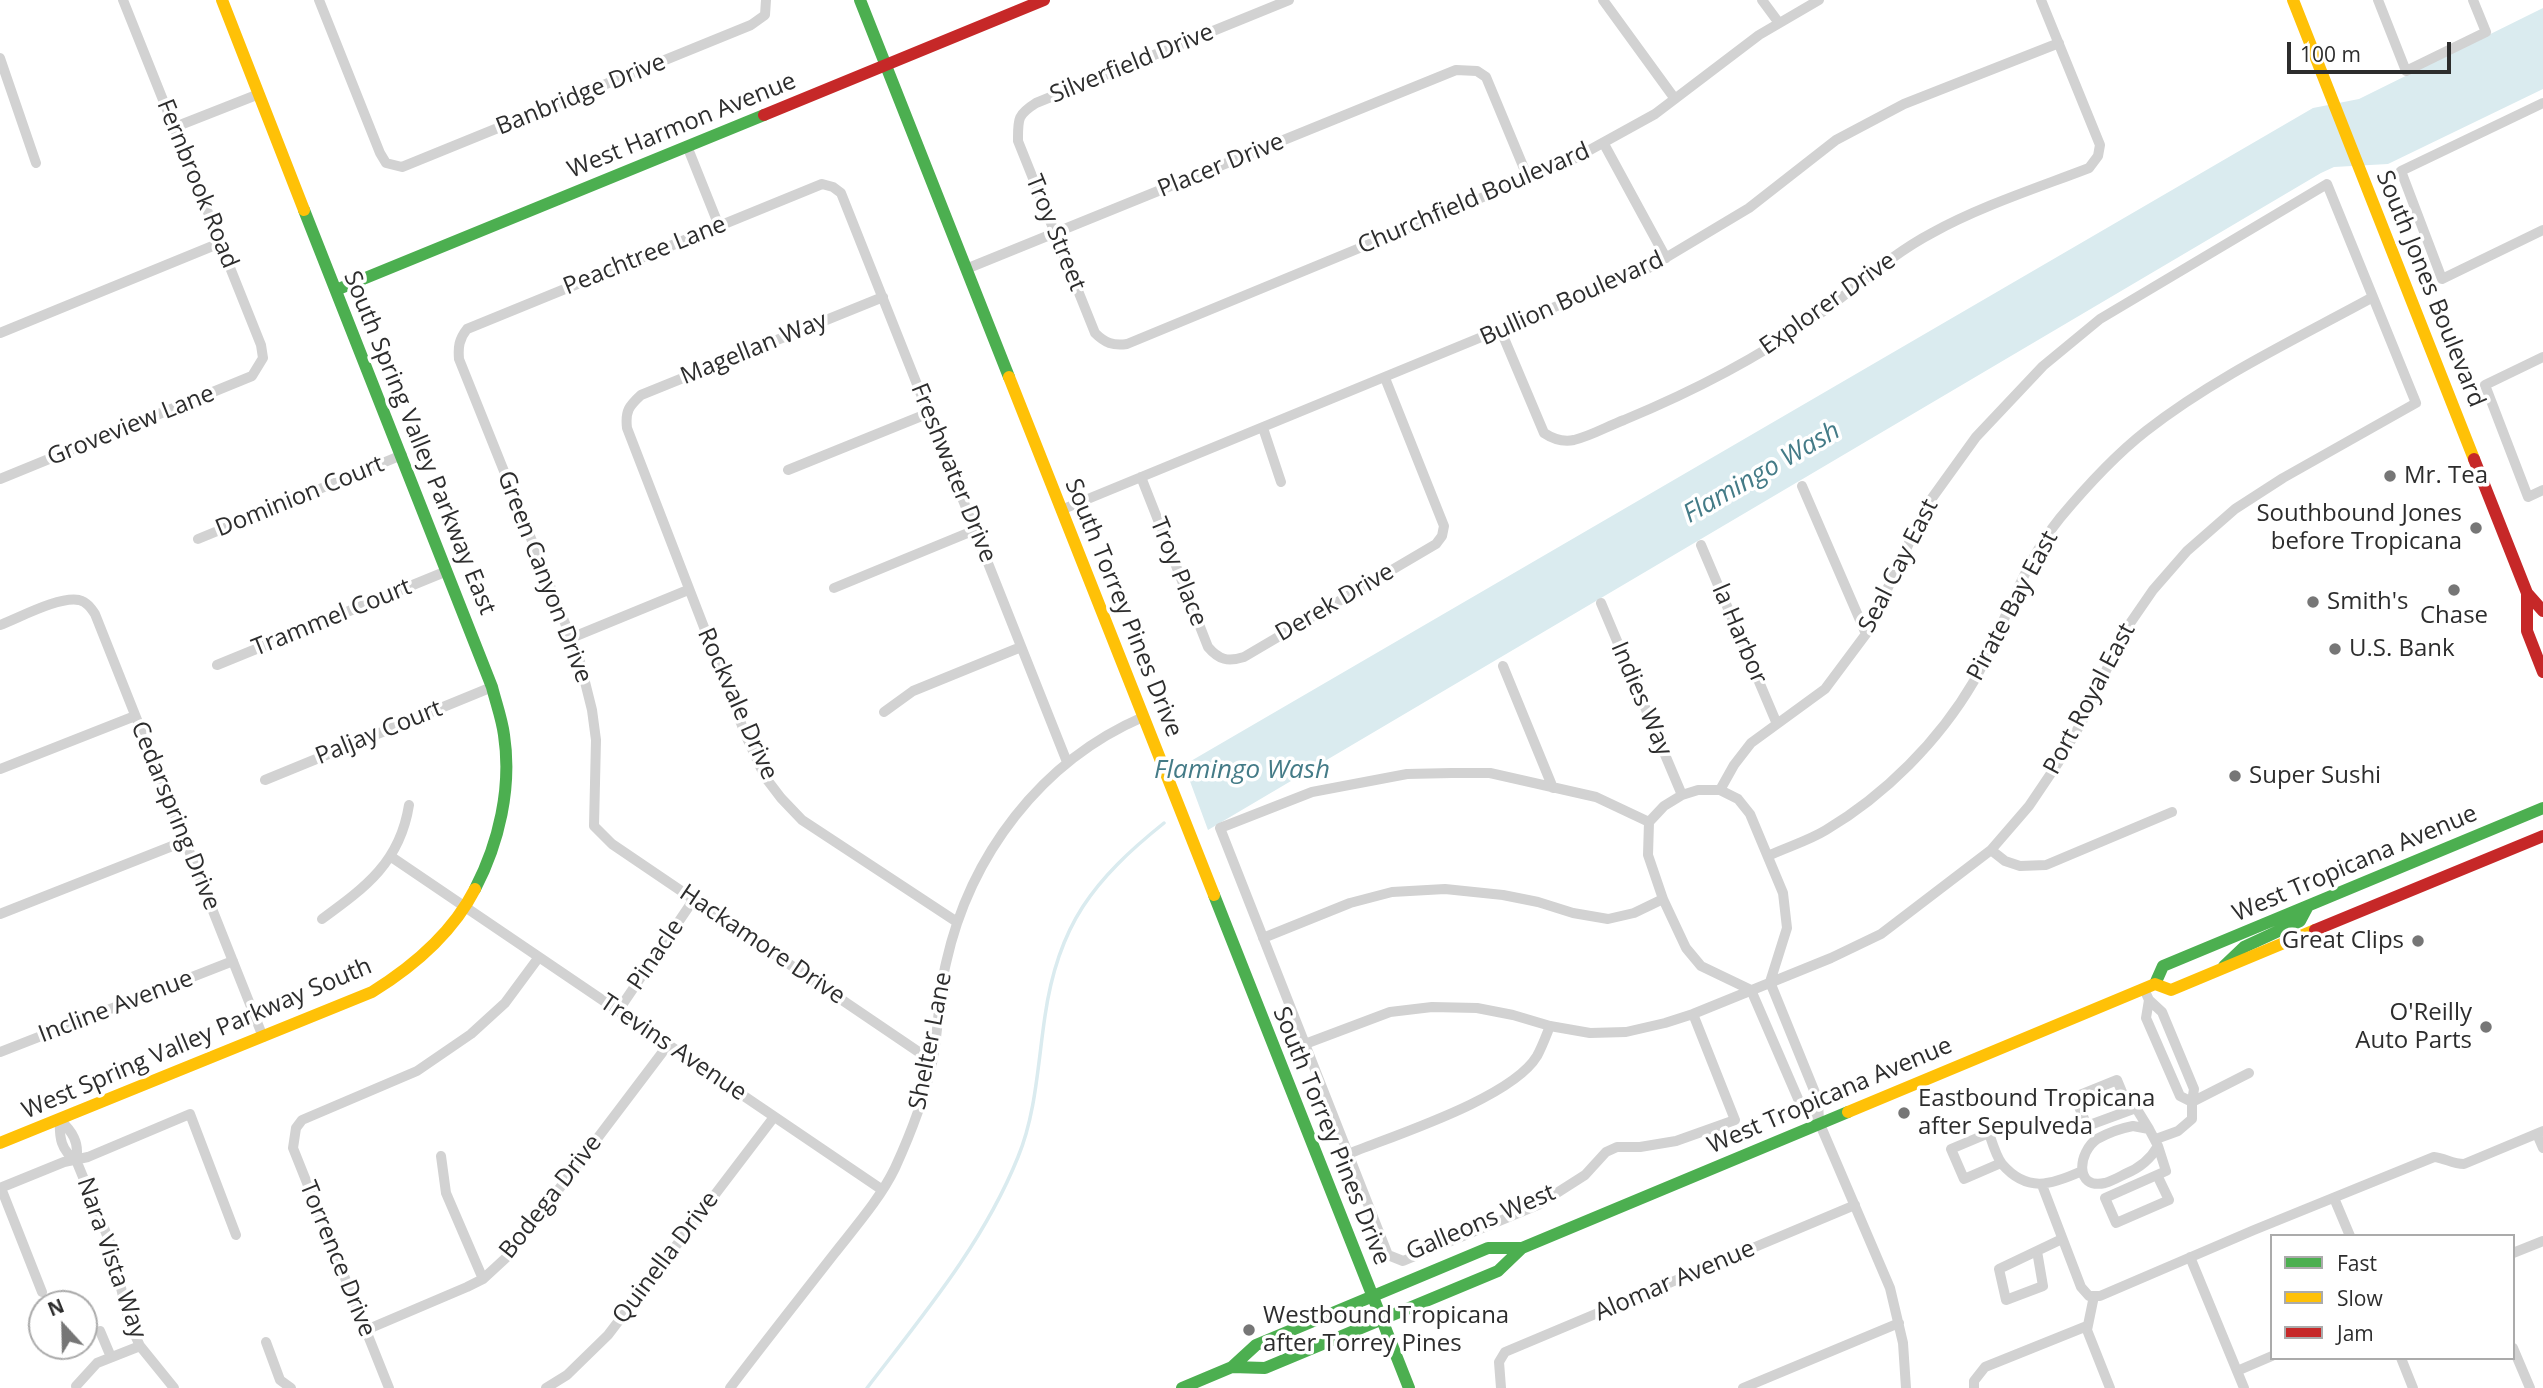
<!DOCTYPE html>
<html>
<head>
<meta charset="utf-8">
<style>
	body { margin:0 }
	#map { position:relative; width:2543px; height:1388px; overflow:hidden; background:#fff; font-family:"Open Sans",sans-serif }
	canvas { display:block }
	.legend { position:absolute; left:2270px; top:1234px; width:245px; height:126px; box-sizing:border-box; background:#fff; border:2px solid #ababab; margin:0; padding:9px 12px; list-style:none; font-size:21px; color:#2d2d2d }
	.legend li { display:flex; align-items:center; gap:14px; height:35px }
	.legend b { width:35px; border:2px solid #ababab }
	.north { position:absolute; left:28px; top:1290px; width:70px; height:70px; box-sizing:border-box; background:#fff; border:2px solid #ababab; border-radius:50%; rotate:338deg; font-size:19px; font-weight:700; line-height:28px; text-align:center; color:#2d2d2d }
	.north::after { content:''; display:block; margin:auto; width:24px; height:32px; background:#767676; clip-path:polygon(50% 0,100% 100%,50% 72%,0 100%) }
	.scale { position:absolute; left:2287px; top:42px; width:164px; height:32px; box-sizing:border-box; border:4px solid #2d2d2d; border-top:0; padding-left:9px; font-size:21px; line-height:24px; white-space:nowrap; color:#2d2d2d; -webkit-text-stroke:5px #fff; paint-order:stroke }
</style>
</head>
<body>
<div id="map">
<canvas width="2543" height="1388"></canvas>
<ul class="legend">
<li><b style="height:9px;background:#4caf50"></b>Fast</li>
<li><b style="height:9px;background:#ffc107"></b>Slow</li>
<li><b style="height:9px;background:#c62828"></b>Jam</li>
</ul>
<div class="north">N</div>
<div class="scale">100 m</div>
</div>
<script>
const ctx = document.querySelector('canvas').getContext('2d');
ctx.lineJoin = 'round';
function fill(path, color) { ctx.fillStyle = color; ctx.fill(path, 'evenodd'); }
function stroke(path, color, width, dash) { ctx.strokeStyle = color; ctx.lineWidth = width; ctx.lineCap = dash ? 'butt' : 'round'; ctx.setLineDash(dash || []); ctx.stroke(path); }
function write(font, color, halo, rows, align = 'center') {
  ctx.font = font + ' "Open Sans",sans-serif'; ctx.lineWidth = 7; ctx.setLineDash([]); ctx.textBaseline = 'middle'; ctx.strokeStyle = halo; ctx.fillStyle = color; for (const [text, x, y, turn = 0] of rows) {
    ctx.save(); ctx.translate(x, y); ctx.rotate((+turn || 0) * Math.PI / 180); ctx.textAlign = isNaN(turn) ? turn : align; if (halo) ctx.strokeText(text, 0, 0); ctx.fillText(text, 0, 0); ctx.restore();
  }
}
fill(new Path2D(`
	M2543,8v81l-155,75 -54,3 -13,6 -1113,657 -24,-65 1129,-657 46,-9z`), '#daebef');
stroke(new Path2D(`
	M867,1388c56,-73 116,-144 151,-231 18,-43 20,-95 27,-141 13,-91 48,-136 119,-193`), '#daebef', 3.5);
stroke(new Path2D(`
	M319,0l61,153 6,10 16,4 349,-142 14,-10 1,-15
	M1289,0l-253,103c-19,12 -18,16 -18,38l77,192c10,10 18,13 32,11l441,-182 87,-48 104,-79 60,-35
	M1603,0l72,99
	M1762,0l17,23
	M2378,0l28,71 80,-39 -13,-32
	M0,58l36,105
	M2543,103l-142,68 41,108 101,-49
	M175,127l84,-33
	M1604,144l62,114
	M687,146l32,80
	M966,269l490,-199 21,1 9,6 42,101
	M883,297l-242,98c-12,11 -16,16 -14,33l119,308 19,41 16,21 21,22 155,102
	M1501,331l43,102c9,6 20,9 30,7 17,-4 34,-14 50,-20 65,-27 129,-59 187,-100 41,-28 77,-64 121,-87 49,-27 105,-45 157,-65l9,-12 2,-11 -59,-145
	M0,333l220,-90
	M2543,357l-58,28 43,112 15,-7
	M1263,428l18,54
	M788,470l141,-57
	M1141,477l67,170c11,13 20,15 36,10l192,-113 6,-8 2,-10 -59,-148
	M0,479l252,-103 11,-18 -2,-13 -138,-345
	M1802,486l64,148
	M1061,510l586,-241 102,-61 87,-68 68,-36 155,-61
	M198,539l204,-84
	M1701,545l76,179
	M834,588l141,-58
	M1601,603l81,192
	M0,625c19,-7 59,-29 79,-25 8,2 12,8 16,14l168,423
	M571,638l117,-48
	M217,665l230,-94
	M1503,666l50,122
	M884,712l29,-21 108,-44
	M0,769l135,-53
	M265,780l227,-93
	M1649,822l-53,-25 -106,-24h-38l-45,1 -95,18 -92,36 168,427 15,6 135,-56 47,-30 21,-23 11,-5h23l36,-6 59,-21 -42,-106
	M1991,850l14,11 15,5 26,-1 126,-53
	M390,856l491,333
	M1768,856c19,-9 40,-15 58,-26 59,-35 113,-89 148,-149 30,-53 47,-115 86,-163 25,-30 54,-62 86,-87 69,-54 150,-92 227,-134
	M0,914l185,-73
	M322,919c44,-32 78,-57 87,-114
	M1263,938l87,-35 42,-11 53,-3 58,6 35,7 35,11 35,6 26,-6 29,-14
	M2144,989l5,11 13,12 32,77 -2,13v17l-14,12 -22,8
	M2149,1000l-3,18 34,78 12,6
	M618,1011l76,-112
	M1305,1044l85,-32 42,-5 45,1 36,7 37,11 40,7 36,-1 39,-9 28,-9 138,-56 50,-24 110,-84 38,-44 29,-43 30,-52 34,-76 31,-45 34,-39 48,-42 48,-31 133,-75 -89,-219 -227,135 -57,47 -67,71 -49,68 -61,129 -41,55 -74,54 -17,22 -14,25
	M0,1052l233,-91
	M932,1061l-320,-217 -18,-18 2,-86 -4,-30 -13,-52 -120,-299c-1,-12 0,-20 8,-30l355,-145 11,3 8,6 226,569
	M2192,1102l57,-29
	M2129,1109l-12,-29 -42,17 12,29 49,-18 13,21
	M60,1120c12,11 20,23 16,40l35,85 18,77 11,24 34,42
	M60,1120c-1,17 1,31 16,40
	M1819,1122l-17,-14 -51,-118 -50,-24 -15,-18 -23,-49 -15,-44 1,-33 15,-16 18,-11 16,-5h22l18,9 12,15 33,79 4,35 -17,54 48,118 1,22 71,166 13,55 3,45
	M2133,1126l16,3 9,17c-8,14 -18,22 -33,28 -6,3 -13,7 -20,9 -31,7 -27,-31 -8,-44 11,-6 25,-11 36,-13z
	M2537,1134l6,14
	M1348,1154c47,-19 164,-56 189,-98 5,-9 9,-20 13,-30
	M441,1156l5,37 37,86
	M2001,1163l-37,16 -13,-30 38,-16c3,9 7,23 13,31 25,29 49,21 80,7
	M2157,1175l12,25 -53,23 -11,-25 61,-27 -8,-25
	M2042,1185l39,102 8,9h11l154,-66 180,-73c11,1 18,7 30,7l79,-33
	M0,1188l64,-26 24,-5 102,-43 46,121
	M1,1188l41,104
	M2334,1198l16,38
	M2037,1251l6,35 -37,14 -7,-31c21,-10 42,-20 63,-30
	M2513,1253l30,-12
	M2190,1257l54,131
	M2094,1296l-7,34 23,58
	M366,1330l101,-43 16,-8 26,-24 159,-210
	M100,1331l11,26
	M266,1342l14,38 11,8
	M2513,1348l17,40
	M2401,1358l12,30
	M2237,1371l35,-15
	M76,1386l21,-23 43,-17
	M389,1388l-96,-240 3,-20 6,-8 115,-49 54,-37 34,-31 34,-46
	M546,1388l21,-13 41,-40 166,-218
	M730,1388c34,-45 69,-89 104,-134 21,-27 46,-55 61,-86 16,-35 29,-68 37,-105 7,-33 6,-67 14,-100 24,-108 95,-202 197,-246
	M1501,1388l-2,-26 6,-10 350,-147
	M1743,1388l156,-65
	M1974,1388v-7l11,-14 102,-41`), '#d2d2d2', 10);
stroke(new Path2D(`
	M860,0l149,377
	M304,210l188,477c4,16 10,32 12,48 8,52 -5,108 -29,154
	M336,290l428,-175
	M1214,895l195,493
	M2224,966l20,-19 56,-26 8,-15
	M2155,984l8,-18 380,-158
	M1232,1367l33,1 233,-97 24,-23 326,-136
	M1182,1388l50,-21 24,-22 232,-97h34`), '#4caf50', 12);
stroke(new Path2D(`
	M222,0l82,210
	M2293,0l181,459
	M1009,377l205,518
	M1848,1112l307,-128 16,6 144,-60
	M0,1143l372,-151c42,-26 80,-58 103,-103`), '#ffc107', 12);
stroke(new Path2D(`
	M764,115l280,-115
	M2474,459l53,134 16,18
	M2527,593v38l16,41
	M2315,930l228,-94`), '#c62828', 12);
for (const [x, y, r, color] of [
	[2390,476,7,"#767676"],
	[2476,528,7,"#767676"],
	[2454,590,7,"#767676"],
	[2313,602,7,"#767676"],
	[2335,649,7,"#767676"],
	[2235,776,7,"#767676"],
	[2418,941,7,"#767676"],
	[2486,1027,7,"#767676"],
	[1904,1113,7,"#767676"],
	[1249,1330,7,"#767676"]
]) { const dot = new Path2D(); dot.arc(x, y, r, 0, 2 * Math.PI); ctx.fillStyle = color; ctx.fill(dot); stroke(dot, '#fff', 2.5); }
write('24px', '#2d2d2d', '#fff', [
	["Silverfield Drive",1132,64,-22],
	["Banbridge Drive",581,95,-22],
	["West Harmon Avenue",682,126,-22],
	["Placer Drive",1221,166,-22],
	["Fernbrook Road",197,184,68],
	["Churchfield Boulevard",1474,199,-23],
	["Troy Street",1055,233,68],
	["Peachtree Lane",645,256,-22],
	["South Jones Boulevard",2430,289,68],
	["Bullion Boulevard",1572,299,-24],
	["Explorer Drive",1828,304,-35],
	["Magellan Way",754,349,-22],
	["Groveview Lane",131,426,-22],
	["South Spring Valley Parkway East",419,443,68],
	["Freshwater Drive",953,473,68],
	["Dominion Court",300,497,-22],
	["Seal Cay East",1899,566,-63],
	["Troy Place",1178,572,68],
	["Green Canyon Drive",544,577,69],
	["Derek Drive",1335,603,-30],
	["Pirate Bay East",2013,606,-62],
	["South Torrey Pines Drive",1123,608,68],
	["Trammel Court",332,618,-22],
	["la Harbor",1739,634,67],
	["Indies Way",1641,699,67],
	["Port Royal East",2090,699,-62],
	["Rockvale Drive",737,704,66],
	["Paljay Court",379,733,-22],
	["Cedarspring Drive",175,816,68],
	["West Tropicana Avenue",2355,864,-23],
	["Hackamore Drive",762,945,34],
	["Pinacle",656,955,-56],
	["Incline Avenue",116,1007,-21],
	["West Spring Valley Parkway South",197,1039,-23],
	["Shelter Lane",931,1041,-79],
	["Trevins Avenue",673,1048,34],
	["West Tropicana Avenue",1830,1096,-23],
	["South Torrey Pines Drive",1331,1136,68],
	["Bodega Drive",551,1197,-52],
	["Galleons West",1481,1223,-23],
	["Nara Vista Way",111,1258,71],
	["Quinella Drive",666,1258,-53],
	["Torrence Drive",337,1259,68],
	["Alomar Avenue",1675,1281,-23]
]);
write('24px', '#2d2d2d', '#fff', [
	["Mr. Tea",2404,476],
	["Southbound Jones",2462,514,"right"],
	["before Tropicana",2462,542,"right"],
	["Smith's",2327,602],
	["Chase",2454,616,"center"],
	["U.S. Bank",2349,649],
	["Super Sushi",2249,776],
	["Great Clips",2404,941,"right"],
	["O'Reilly",2472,1013,"right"],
	["Auto Parts",2472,1041,"right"],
	["Eastbound Tropicana",1918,1099],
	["after Sepulveda",1918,1127],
	["Westbound Tropicana",1263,1316],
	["after Torrey Pines",1263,1344]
], 'left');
write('italic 26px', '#447b87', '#fff', [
	["Flamingo Wash",1762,473,-30],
	["Flamingo Wash",1242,771]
]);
</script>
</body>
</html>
